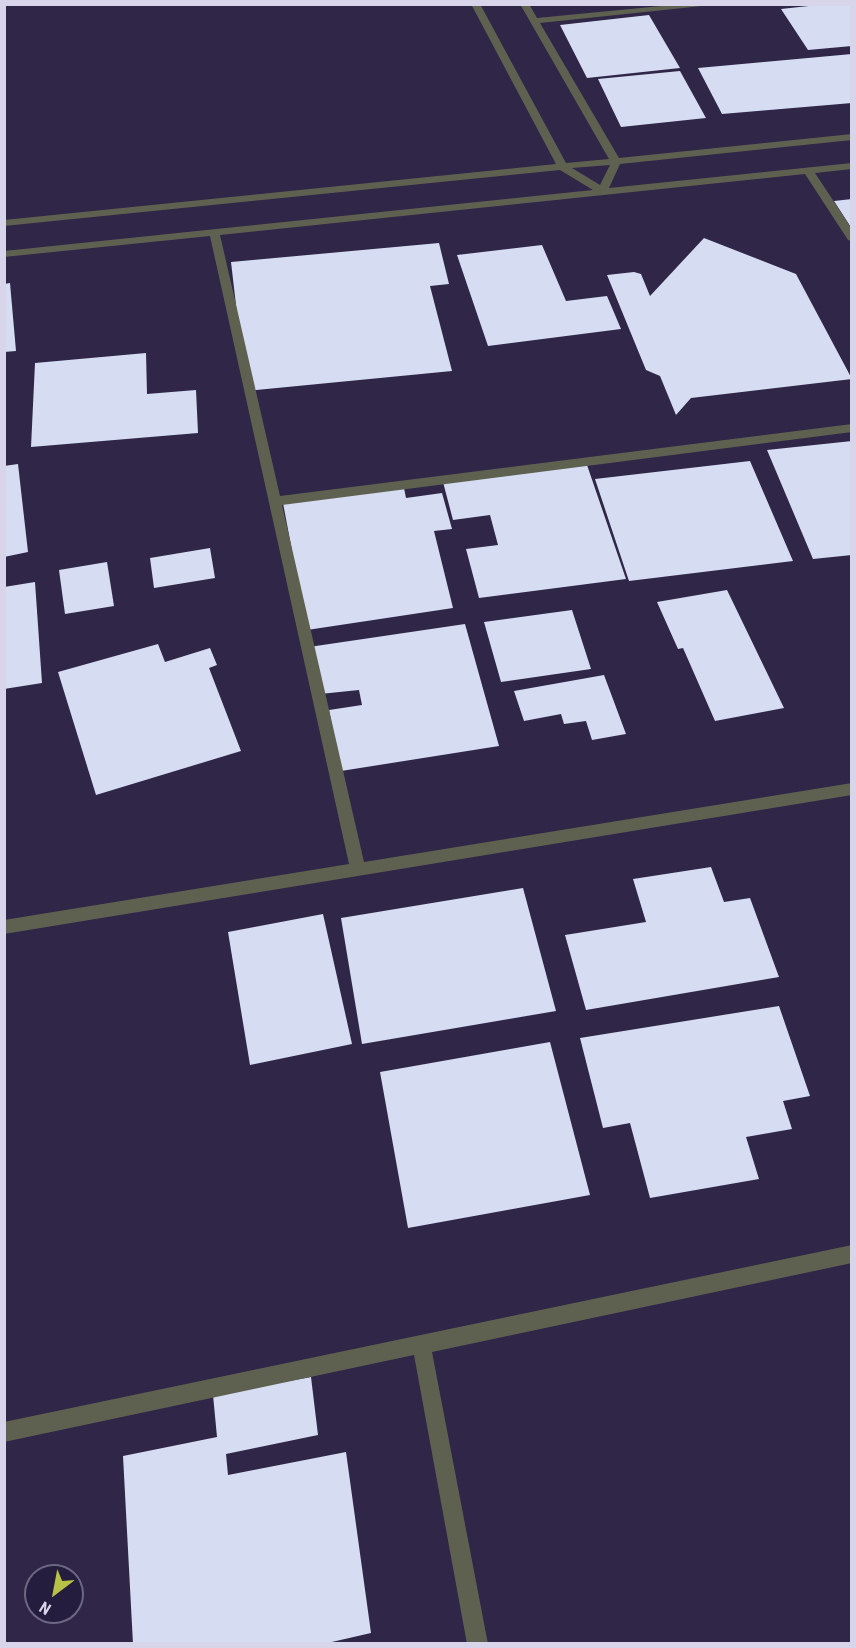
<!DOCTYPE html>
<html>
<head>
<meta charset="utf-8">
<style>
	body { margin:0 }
	#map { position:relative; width:856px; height:1648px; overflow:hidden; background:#2f2648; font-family:"Roboto Condensed",sans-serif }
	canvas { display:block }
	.frame { position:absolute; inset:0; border:6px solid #d8d5eb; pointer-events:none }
	.north { position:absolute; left:24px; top:1564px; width:60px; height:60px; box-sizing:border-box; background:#251d3e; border:2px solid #6d6783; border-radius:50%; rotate:212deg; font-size:16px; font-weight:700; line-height:24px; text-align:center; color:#d8d5eb }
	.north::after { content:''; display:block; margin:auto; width:21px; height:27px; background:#b8c147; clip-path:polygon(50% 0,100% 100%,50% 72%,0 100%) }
</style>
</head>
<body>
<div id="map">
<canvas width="856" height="1648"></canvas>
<div class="frame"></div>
<div class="north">N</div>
</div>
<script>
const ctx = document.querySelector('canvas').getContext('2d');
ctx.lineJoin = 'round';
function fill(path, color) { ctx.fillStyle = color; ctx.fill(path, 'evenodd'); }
fill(new Path2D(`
	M827,4h25v42l-44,4 -27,-41z
	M649,15l31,53 -93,10 -27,-53z
	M852,54v49l-130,11 -24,-46z
	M680,71l26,47 -85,9 -23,-48z
	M852,199v30l-18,-28z
	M704,238l92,36 56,105 -161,19 -15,17 -16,-39 -14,-6 -39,-95 27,-3 7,2 9,22z
	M439,243l10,41 -19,2 22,85 -206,20 -15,-129z
	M542,245l24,56 41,-5 14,33 -133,17 -31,-91z
	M10,283l6,68 -12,1v-68z
	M146,353l1,41 49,-4 2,43 -167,14 4,-84z
	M852,441v114l-39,4 -46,-109z
	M750,461l43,100 -164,20 -34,-102z
	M18,464l10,88 -24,5v-91z
	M587,465l39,114 -147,19 -13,-49 32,-4 -8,-30 -37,5 -10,-38z
	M404,488l2,10 36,-5 10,36 -18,2 19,77 -146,22 -24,-127z
	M210,548l5,30 -61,10 -4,-30z
	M107,562l7,44 -49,8 -6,-44z
	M35,582l7,101 -38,6v-102z
	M727,590l57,118 -69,13 -32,-73 -5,1 -21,-47z
	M572,610l19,59 -90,13 -17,-60z
	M465,624l34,122 -158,25 -12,-61 33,-5 -3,-15 -39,4 -11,-47z
	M158,644l7,18 45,-14 7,17 -8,3 32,83 -145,44 -38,-123z
	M604,675l22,59 -34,6 -6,-19 -22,3 -3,-10 -37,7 -10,-30z
	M711,867l13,35 26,-4 29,79 -193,33 -21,-75 81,-13 -13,-43z
	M523,888l33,123 -194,33 -21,-126z
	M323,914l29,130 -102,21 -22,-133z
	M779,1006l31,90 -27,5 9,28 -46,8 13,42 -109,19 -20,-75 -27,5 -23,-90z
	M550,1042l40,153 -182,33 -28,-156z
	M311,1377l7,58 -92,19 2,21 118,-23 25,181 -48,11h-190l-10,-188 94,-19 -4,-42z`), '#d6dcf2');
fill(new Path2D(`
	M471,4h9l86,159 43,-4 -89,-155h9l8,14 145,-14h39l-181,19 79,135 233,-24v6l-232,24 -11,24 243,-25v6l-37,4 37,56v12l-4,-1 -43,-66 -585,61 60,261 572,-72v8l-570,73 82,357 488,-79v12l-848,139v-14l345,-56 -139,-628 -206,21v-6l589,-61 -33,-20 -556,56v-6l552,-56zM610,165l-10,20 -28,-17z
	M852,1245v18l-420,89 56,292h-21l-53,-289 -410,87v-20z`), '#5f6150');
</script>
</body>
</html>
